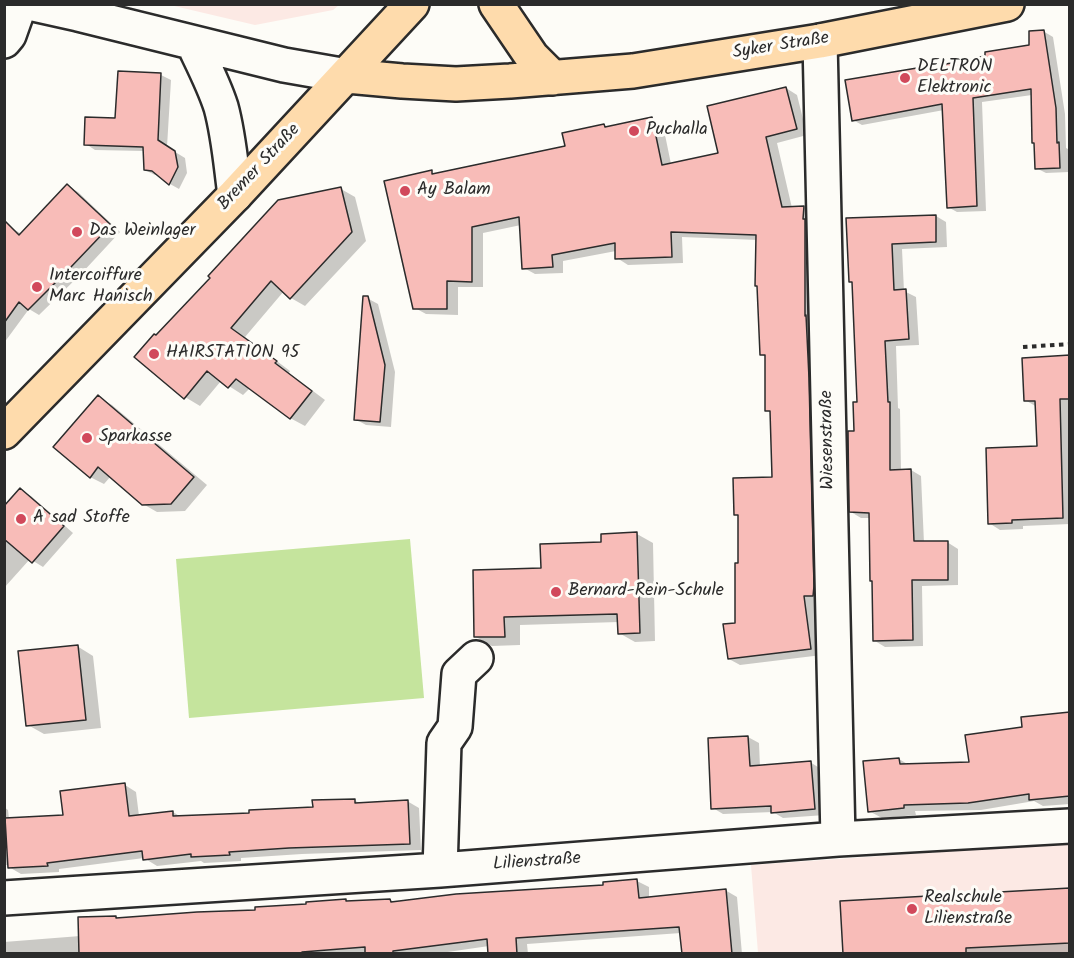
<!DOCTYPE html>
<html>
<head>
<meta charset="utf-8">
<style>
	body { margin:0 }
	#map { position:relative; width:1074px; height:958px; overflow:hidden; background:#fdfcf7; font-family:Kalam,sans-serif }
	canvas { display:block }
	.frame { position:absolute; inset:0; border:6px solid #2b2b2b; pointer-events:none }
</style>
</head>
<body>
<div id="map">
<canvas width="1074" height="958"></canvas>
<div class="frame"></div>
</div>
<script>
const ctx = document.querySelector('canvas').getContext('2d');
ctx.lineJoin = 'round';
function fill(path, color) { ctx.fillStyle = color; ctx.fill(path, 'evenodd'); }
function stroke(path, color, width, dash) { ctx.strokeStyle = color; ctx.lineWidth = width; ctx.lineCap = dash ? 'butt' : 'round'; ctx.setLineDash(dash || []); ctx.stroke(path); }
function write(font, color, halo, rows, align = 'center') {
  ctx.font = font + ' Kalam,sans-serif'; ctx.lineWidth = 6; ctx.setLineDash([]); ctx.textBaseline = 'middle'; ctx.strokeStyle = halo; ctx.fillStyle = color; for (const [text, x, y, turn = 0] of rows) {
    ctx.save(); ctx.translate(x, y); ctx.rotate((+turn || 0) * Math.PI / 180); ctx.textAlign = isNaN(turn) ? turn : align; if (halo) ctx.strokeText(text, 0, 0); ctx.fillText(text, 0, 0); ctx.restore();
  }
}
fill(new Path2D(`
	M170,5h169l-6,5 -78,15z
	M1069,843v110h-311l-7,-88z`), '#fce9e4');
fill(new Path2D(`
	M410,539l14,159 -235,20 -13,-159z`), '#c5e49d');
fill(new Path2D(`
	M1043,31l10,6 12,77 1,34 2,1 1,23 -23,1 -10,-5 -4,-73 -50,7 4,109 -29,1 -9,-5 -4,-97 -82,15 -9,-5 63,-51 4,2 111,-24z
	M119,73l42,2 10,5 -4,67 18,11 2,15 -8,16 -9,-5 -10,-9h-5l-10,-5 -1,-19 -49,-1 -9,-6 31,-25z
	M786,88l11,7 10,40 -30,8 15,65 12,-1 11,7 9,388h-9l7,53 -82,10 -11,-6 8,-35 2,-60 1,-47 -5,-3 38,-36 -1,-65 -6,-3v-53l-4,-2 -4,-115 -76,-3 1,26 -55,2 -11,-7 -1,-7 -53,10v12l-28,1 -11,-6 -3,-43 -38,8v54h-25v28l-32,-1 -11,-6 16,-136 5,2 131,-27 37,-21 3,2 44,-10 12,7 8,39 49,-10z
	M67,186l11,6 42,40 -39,42 -42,41 -10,-6 -25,34v-108l7,-7 11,6z
	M341,189l14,8 11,44 -61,65 -14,-8 -7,-7 -39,46 45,34 -1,2 36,27 -20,26 -15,-8 -40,-30 -7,7 -22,-14 -21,25 -15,-9 -49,-40 21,-20z
	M936,216l10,6 1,25 -45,2 2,42 12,6 3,48 -23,1 2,62 2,1 1,62 10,-1 10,6 3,67 23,-1 11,7v36l-36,1 1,60 -38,1 -10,-6 -4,-123h-10l-10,-6 4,-80 4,-29 -6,-120 -5,-64z
	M367,298l11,6 17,68 -4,55 -25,-2 -11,-6z
	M1070,356v168l-47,2v3l-23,1 -11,-7 49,-75 -1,-41 -12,-7z
	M98,397l14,8 95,80 -22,26 -28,1 -14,-8 -32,-28 -7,8 -14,-7z
	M20,490l11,6 42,37 -30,34 -13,-8 -26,29v-80z
	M637,534l16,9 2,98 -20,1 -16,-9v-11l-99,3v20l-28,1 -16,-9 66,-68 61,-25z
	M77,646l16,10 8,72 -57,6 -16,-9z
	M1070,713v91l-27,2 -9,-5 -53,9 -66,1 1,4 -34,3 -13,-7 30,-52 10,6 62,-2 53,-35z
	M748,737l11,6 1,24 50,-5 11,7 4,46 -42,3 -10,-6 -50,2 -10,-6z
	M125,785l11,7 3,24 34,-4 8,5 70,-3 63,-6 40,-8 7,4 46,-3 12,7 2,42 -119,4 -61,4v3l-37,2 -3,-2 -44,5 -13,-8 -85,11v3l-38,2 -12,-7v-2h-5v-58l4,3 1,9 56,-3z
	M637,881l12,6v11l76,-8 12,7 5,57h-59l-2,-21 -154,11 1,10h-39v-8l-55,8h-430v-12l76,-6 35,-19 4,2 138,-8 88,-11 4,3 41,-3 5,3 210,-17z
	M1070,890v64h-226z`), '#0003');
const building = new Path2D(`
	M1044,30l12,78 1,35 2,-1 1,26 -25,1 -1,-26h-2l-1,-54 -58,9 4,108 -30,2 -5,-104 -90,17 -7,-41 72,-12v2l68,-14v-4l44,-7v-14z
	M118,71l43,2 -3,67 17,11 3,16 -9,18 -17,-14 -8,-1 -1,-23 -59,-2 1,-28 30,1z
	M786,87l11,42 -31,8 16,70 22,-1 -1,13h2v97l1,-1 3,63 5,208 -1,10h-9l7,53 -83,10 -5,-35 12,-1v-60h3v-48h-4l-1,-37 39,-1 -2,-66h-5v-56h-5l-3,-69h-2l1,-51 -85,-3 1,25 -57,2v-16l-63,12 1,12 -31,2 -3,-52 -47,10v55l-25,-1v28h-34l-29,-128 48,-11v4l133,-28 -3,-13 42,-9 1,3 47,-10 10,48 56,-12 -11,-47z
	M67,184l44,41 -41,43 -42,42 -9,-8 -15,21v-103l15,15z
	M341,187l11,45 -62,67 -19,-18 -40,47 46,33 -2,2 37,28 -22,28 -54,-40 -8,9 -21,-17 -23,28 -50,-42 20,-23 2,1 54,-57 -2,-2 70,-76z
	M936,215v27l-44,2 2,46 12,-1 3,50 -24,2 3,61h2v68l21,-1 3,72h34v39h-36l1,60 -40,1 -1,-60h-2l-1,-68 -20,-1 -1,-81h6l-1,-29h4l-5,-120h-3l-3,-64z
	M363,296h5l17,69 -5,57 -26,-2z
	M1070,355v44h-10l3,119 -51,2v3l-24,1 -2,-76 51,-2 -2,-45h-11l-2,-43z
	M98,395l96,82 -23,27 -29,1 -44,-38 -8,11 -37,-31z
	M20,488l44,38 -32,37 -28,-24v-33z
	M637,532l3,101 -22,1 -1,-20 -113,3 1,20h-31l-1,-67 68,-2 -1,-24 61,-2v-8z
	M78,645l8,75 -60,6 -8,-75z
	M1070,712v84l-41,4v-6l-61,9 -64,2v3l-36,4 -5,-51 36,-3 1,6 69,-2 -4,-27 57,-8 -1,-10z
	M748,736l2,30 61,-5 4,48 -44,4v-7l-60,3 -3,-71z
	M125,783l4,33 44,-5v5l76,-3v-3l64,-3 -1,-7 43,-1v4l53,-3 2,44 -121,4 -60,4 1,3 -39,2v-3l-48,6 -1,-9 -95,12 1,3 -40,2 -3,-50 58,-3 -3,-24z
	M637,879l2,19 87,-9 6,65h-50l-3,-27 -163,11 1,16h-29l-1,-15 -94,12v3h-28v-7l-63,5v2h-223l-1,-37 38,-1v2l81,-6 58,-2v-3l51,-3v-2l40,-3v2l44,-2 1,3 65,-8 147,-9v-3z
	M1070,888v55l-104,5v6h-123l-3,-53z`);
fill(building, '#f8bcb8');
stroke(building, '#2b2b2b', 1.5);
const minor = new Path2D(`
	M33,4l45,10 206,51 63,11
	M4,41l5,-6 11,-31
	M820,41l18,798
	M193,43c10,21 21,42 28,64 8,29 10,59 14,88
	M440,870l4,-127 11,-16 4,-53 17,-16
	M4,898l436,-28 398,-31 232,-13`);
const major = new Path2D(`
	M496,4l36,53 21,21
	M347,76l55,5 54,3 54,-3 123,-10 187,-30 187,-37
	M4,432l231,-237 177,-191`);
stroke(minor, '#2b2b2b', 38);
stroke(major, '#2b2b2b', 38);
stroke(new Path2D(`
	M1023,347l47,-3`), '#2b2b2b', 4, [4.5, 4.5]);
stroke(minor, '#fdfcf7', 33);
stroke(major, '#fedbac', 33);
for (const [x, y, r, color] of [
	[905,78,6,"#d1495b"],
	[634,131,6,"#d1495b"],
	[405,191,6,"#d1495b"],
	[77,232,6,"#d1495b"],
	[37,287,6,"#d1495b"],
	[154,354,6,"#d1495b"],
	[87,438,6,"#d1495b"],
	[21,519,6,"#d1495b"],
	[556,592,6,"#d1495b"],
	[912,909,6,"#d1495b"]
]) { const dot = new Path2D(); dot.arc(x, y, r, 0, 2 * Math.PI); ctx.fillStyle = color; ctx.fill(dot); stroke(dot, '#fdfcf7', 2); }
write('18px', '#2b2b2b', '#fdfcf7', [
	["Syker Straße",781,47,-9],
	["Bremer Straße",260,168,-47],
	["Wiesenstraße",829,440,-91],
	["Lilienstraße",537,863,-4]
]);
write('18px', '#2b2b2b', '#fdfcf7', [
	["DELTRON",917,68],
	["Elektronic",917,89],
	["Puchalla",646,131],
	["Ay Balam",417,191],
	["Das Weinlager",89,232],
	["Intercoiffure",49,277],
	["Marc Hanisch",49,298],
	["HAIRSTATION 95",166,354],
	["Sparkasse",99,438],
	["A sad Stoffe",33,519],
	["Bernard-Rein-Schule",568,592],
	["Realschule",924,899],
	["Lilienstraße",924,920]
], 'left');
</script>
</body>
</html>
